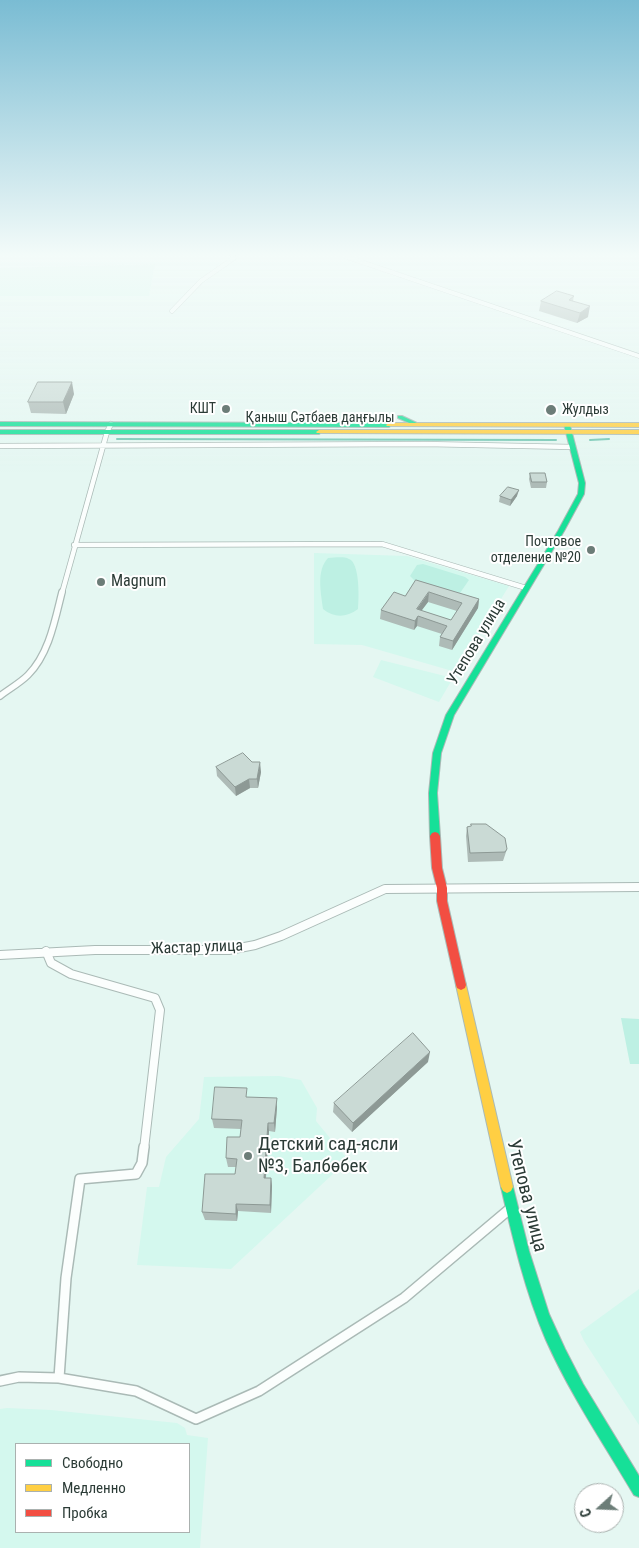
<!DOCTYPE html>
<html>
<head>
<meta charset="utf-8">
<style>
	body { margin:0 }
	#map { position:relative; width:639px; height:1548px; overflow:hidden; background:#e5f7f2; font-family:"Roboto Condensed",sans-serif }
	canvas { display:block }
	.legend { position:absolute; left:15px; top:1443px; width:175px; height:90px; box-sizing:border-box; background:#fff; border:1px solid #aab1af; margin:0; padding:6px 9px; list-style:none; font-size:15px; color:#2b3b36 }
	.legend li { display:flex; align-items:center; gap:10px; height:25px }
	.legend b { width:25px; border:1px solid #aab1af }
	.north { position:absolute; left:574px; top:1483px; width:50px; height:50px; box-sizing:border-box; background:#fff; border:1px solid #aab1af; border-radius:50%; rotate:250deg; font-size:14px; font-weight:700; line-height:20px; text-align:center; color:#2b3b36 }
	.north::after { content:''; display:block; margin:auto; width:18px; height:22px; background:#6c7d78; clip-path:polygon(50% 0,100% 100%,50% 72%,0 100%) }
</style>
</head>
<body>
<div id="map">
<canvas width="639" height="1548"></canvas>
<ul class="legend">
<li><b style="height:6px;background:#16e098"></b>Свободно</li>
<li><b style="height:6px;background:#ffcf43"></b>Медленно</li>
<li><b style="height:6px;background:#f24e42"></b>Пробка</li>
</ul>
<div class="north">С</div>
</div>
<script>
const ctx = document.querySelector('canvas').getContext('2d');
ctx.lineJoin = 'round';
function fill(path, color) { ctx.fillStyle = color; ctx.fill(path, 'evenodd'); }
function stroke(path, color, width, dash) { ctx.strokeStyle = color; ctx.lineWidth = width; ctx.lineCap = dash ? 'butt' : 'round'; ctx.setLineDash(dash || []); ctx.stroke(path); }
function write(font, color, halo, rows, align = 'center') {
  ctx.font = font + ' "Roboto Condensed",sans-serif'; ctx.lineWidth = 4; ctx.setLineDash([]); ctx.textBaseline = 'middle'; ctx.strokeStyle = halo; ctx.fillStyle = color; for (const [text, x, y, turn = 0] of rows) {
    ctx.save(); ctx.translate(x, y); ctx.rotate((+turn || 0) * Math.PI / 180); ctx.textAlign = isNaN(turn) ? turn : align; if (halo) ctx.strokeText(text, 0, 0); ctx.fillText(text, 0, 0); ctx.restore();
  }
}
fill(new Path2D(`
	M155,264l-6,32h-149v-28z
	M314,553l93,3 102,30 -53,86 -94,-27 -48,-1z
	M381,660l72,18 -14,24 -66,-25z
	M279,1076l22,4 16,28 -1,13 32,39 -117,109 -94,-4 10,-78h12l7,-30 33,-38 5,-42z
	M639,1289v136l-55,-84 -4,-9z
	M7,1408l44,2 126,13 8,5 2,7 21,3 -8,110h-200v-139zM16,1444h173v88h-173z`), '#d4f8ee');
fill(new Path2D(`
	M328,558c7,0 15,-2 21,1 11,4 10,39 9,50 -12,9 -24,9 -35,0 -2,-17 -7,-38 5,-51z
	M423,564l42,13 4,3 -9,13 -46,-13 -4,-4 7,-11z
	M621,1018l18,1v45h-9z`), '#bdf0e3');
stroke(new Path2D(`
	M117,439l439,1
	M590,440l19,-1`), '#75c7b4', 2);
const streetFar4 = new Path2D(`
	M341,255l298,101
	M172,311l29,-30 33,-23 -2,-3`);
const streetFar3 = new Path2D(`
	M0,446l425,-2 148,3
	M74,545l308,-1 144,44
	M62,593l45,-161 4,-8`);
const streetFar2 = new Path2D(`
	M0,696c9,-7 20,-13 28,-21 21,-21 27,-55 34,-83`);
const streetFar1 = new Path2D(`
	M46,951l5,12 20,11 84,24 5,12 -16,139
	M0,955l95,-5h134l26,-5 26,-9 104,-47 254,-2`);
const street = new Path2D(`
	M59,1378l7,-100 14,-99 56,-5 6,-11 2,-16
	M0,1381l19,-4 40,1 77,13 60,28 63,-28 145,-93 108,-91`);
const fast = new Path2D(`
	M398,416h4l17,8 -5,1 -16,-7z
	M0,422l389,1 3,2 -3,2 -389,-1z
	M567,423l3,2 15,58 -1,11 -20,37 -110,184 -13,38 -4,40 3,43 -2,3h-6l-2,-3 -1,-43 4,-40 13,-38 112,-184 20,-37 1,-11 -15,-58z
	M0,430h319l3,2 -3,2h-319z
	M507,1181l4,2 2,4 16,64 20,63 16,35 18,35 56,92v21l-5,-2c-30,-51 -64,-101 -88,-155 -21,-49 -33,-101 -45,-153l2,-4z`);
const slow = new Path2D(`
	M389,423h250v4l-252,-1 -1,-1z
	M319,430h320v4l-322,-1 -1,-1z
	M461,980l4,2 1,3 47,202 -2,4 -4,2 -4,-2 -2,-4 -45,-202 1,-3z`);
const jam = new Path2D(`
	M435,832l3,1 2,3 2,32 5,20v13l19,84 -1,3 -4,2 -4,-2 -1,-3 -19,-84v-13l-5,-20 -2,-32 2,-3z`);
stroke(streetFar4, '#aabab6', 5);
stroke(streetFar3, '#aabab6', 6);
stroke(streetFar2, '#aabab6', 8);
stroke(streetFar1, '#aabab6', 10);
stroke(street, '#aabab6', 12);
stroke(fast, '#aabab6', 2);
stroke(slow, '#aabab6', 2);
stroke(jam, '#aabab6', 2);
stroke(streetFar4, '#fbfefd', 4);
stroke(streetFar3, '#fbfefd', 4.5);
stroke(streetFar2, '#fbfefd', 5.5);
stroke(streetFar1, '#fbfefd', 8);
stroke(street, '#fbfefd', 9);
fill(fast, '#16e098');
fill(slow, '#ffcf43');
fill(jam, '#f24e42');
fill(new Path2D(`
	M574,296l-1,5 15,16 -11,6 -38,-12 2,-10z
	M74,394l-8,20 -35,-1 -3,-11z
	M530,473l17,9 -1,6h-15l-2,-9z
	M500,496h17l-7,10 -11,-4z
	M416,580l63,19 -1,9 -26,42 -13,-4 1,-9 2,-3 -25,-8 -3,4 -34,-11 1,-9 24,-14zM428,602l29,9 -6,9 -30,-9z
	M216,767l45,5 -3,16h-8l-14,8 -19,-20z
	M471,824l36,25 -4,12 -35,1 -2,-26 1,-9 4,-1z
	M428,1062l-76,70 -19,-20 1,-9z
	M248,1097l29,10 -2,25 -6,-1 -3,47h5l1,8 -1,27 -33,-2 -1,10 -32,-1 -3,-8 33,-38 1,-7h-8l-2,-9 14,-21 1,-8 -27,-1 -2,-9z`), '#aebbb7');
fill(new Path2D(`
	M590,306l-2,11 -11,6 3,-10z
	M72,382l2,12 -8,20 -3,-12z
	M519,490l-2,6 -7,10 1,-6z
	M429,592l-1,10 -12,16 1,-9z
	M479,599l-1,9 -26,42 1,-9z
	M418,616l-1,10 -3,4 1,-9z
	M260,762l1,10 -3,16 -1,-9z
	M249,779l1,9 -14,8 -1,-9z
	M430,1052l-2,10 -76,70 1,-9z
	M277,1098v9l-2,25 -1,-9z
	M268,1123l1,8 -4,55 -1,-8z
	M271,1178l1,8 -1,27 -1,-8z
	M236,1204l2,7 -1,10 -1,-7z`), '#8d9995');
const building = new Path2D(`
	M557,291l17,5 -5,4 21,6 -10,7 -39,-12z
	M38,382h34l-9,20h-35z
	M530,473h15l2,9h-15z
	M508,487l11,3 -8,10 -11,-4z
	M416,580l63,19 -26,42 -13,-4 7,-11 -29,-10 -3,5 -34,-11 13,-18 11,4zM429,592l33,11 -11,17 -34,-11z
	M243,753l9,9h8l-3,17h-8l-14,8 -19,-20z
	M471,824h15l19,14 2,11 -2,3 -35,1 -3,-26 4,-1z
	M413,1033l17,19 -77,71 -19,-20z
	M215,1087l32,1 -1,9 31,1 -3,25h-6l-4,55h7l-1,27 -34,-1v10l-34,-2 3,-38h30l2,-15 -11,-1 1,-21h13l2,-17 -30,-1z`);
fill(building, '#cadad5');
stroke(building, '#8d9995', 1);
const sky = ctx.createLinearGradient(0, 0, 0, 472);
sky.addColorStop(0, '#7abcd3');
sky.addColorStop(0.54, '#f3fbf9');
sky.addColorStop(1, '#f3fbf900');
ctx.fillStyle = sky;
ctx.fillRect(0, 0, 639, 472);
for (const [x, y, r, color] of [
	[226,409,5,"#6c7d78"],
	[551,410,6,"#6c7d78"],
	[591,550,5,"#6c7d78"],
	[101,582,5,"#6c7d78"],
	[248,1156,5,"#6c7d78"]
]) { const dot = new Path2D(); dot.arc(x, y, r, 0, 2 * Math.PI); ctx.fillStyle = color; ctx.fill(dot); stroke(dot, '#fff', 2); }
write('14px', '#2b3b36', '#fff', [
	["КШТ",216,409],
	["Жулдыз",562,410,"left"],
	["Почтовое",581,542],
	["отделение №20",581,558]
], 'right');
write('14px', '#2b3b36', '#fff', [
	["Қаныш Сәтбаев даңғылы",320,418]
]);
write('16px', '#2b3b36', '#fff', [
	["Magnum",111,582]
], 'left');
write('16px', '#2b3b36', '#fff', [
	["Утепова улица",477,642,-59],
	["Жастар улица",197,948,-2]
]);
write('19px', '#2b3b36', '#fff', [
	["Детский сад-ясли",258,1145],
	["№3, Балбөбек",258,1167]
], 'left');
write('19px', '#2b3b36', '#fff', [
	["Утепова улица",526,1196,76]
]);
</script>
</body>
</html>
